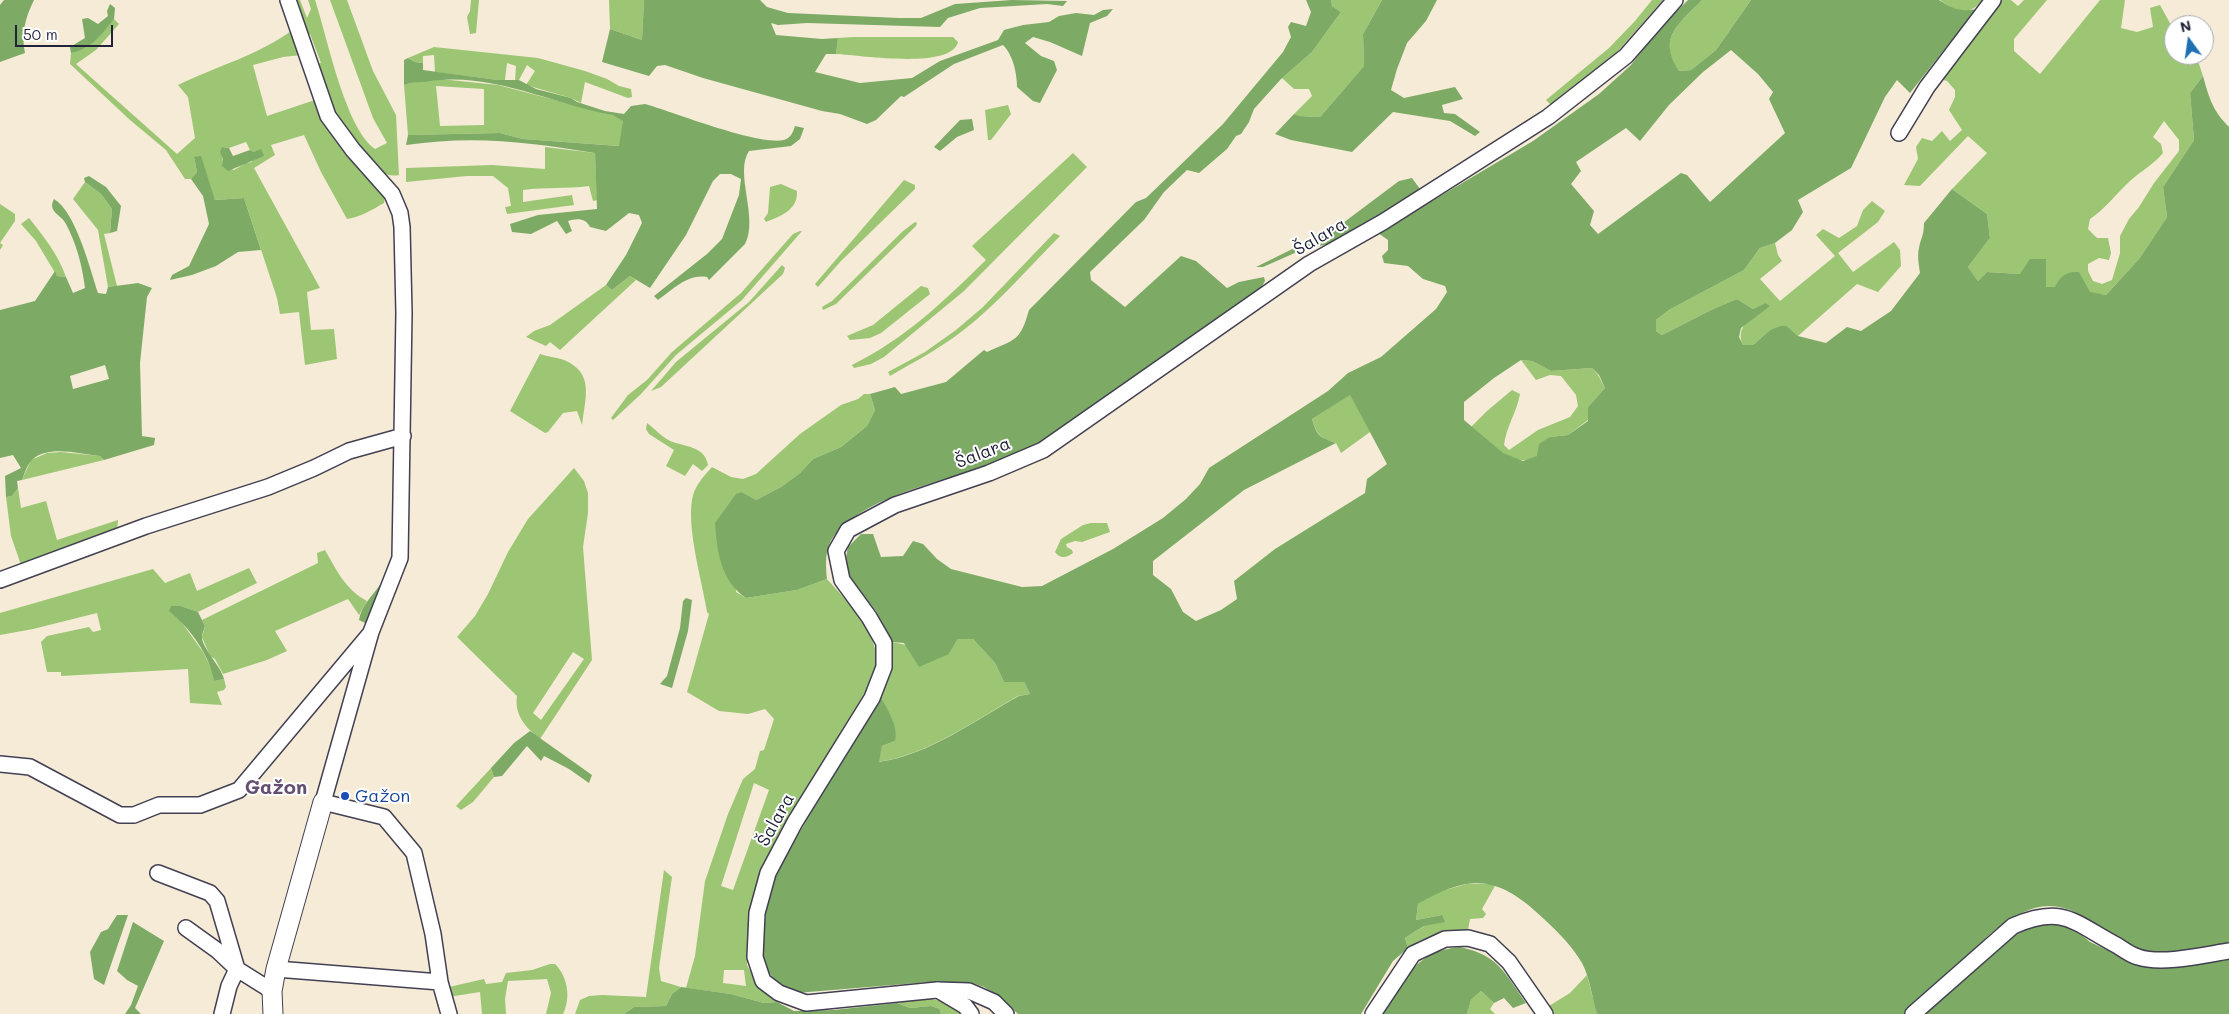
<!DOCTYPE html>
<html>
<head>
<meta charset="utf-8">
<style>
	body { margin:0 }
	#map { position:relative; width:2229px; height:1014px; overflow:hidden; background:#f5ebd7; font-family:Mali,sans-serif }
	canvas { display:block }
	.north { position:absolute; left:2164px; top:15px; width:50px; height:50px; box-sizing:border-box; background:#fff; border:1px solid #a7a7b1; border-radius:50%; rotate:346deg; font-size:14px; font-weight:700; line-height:20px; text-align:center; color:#22223b }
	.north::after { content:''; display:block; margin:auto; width:18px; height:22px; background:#1f6fb2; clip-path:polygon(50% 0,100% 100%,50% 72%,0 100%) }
	.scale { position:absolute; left:15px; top:25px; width:98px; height:22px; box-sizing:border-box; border:2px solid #22223b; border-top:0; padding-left:6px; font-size:15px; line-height:18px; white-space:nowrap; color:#22223b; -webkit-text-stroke:4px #fff; paint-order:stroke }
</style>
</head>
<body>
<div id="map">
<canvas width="2229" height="1014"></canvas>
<div class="north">N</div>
<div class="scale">50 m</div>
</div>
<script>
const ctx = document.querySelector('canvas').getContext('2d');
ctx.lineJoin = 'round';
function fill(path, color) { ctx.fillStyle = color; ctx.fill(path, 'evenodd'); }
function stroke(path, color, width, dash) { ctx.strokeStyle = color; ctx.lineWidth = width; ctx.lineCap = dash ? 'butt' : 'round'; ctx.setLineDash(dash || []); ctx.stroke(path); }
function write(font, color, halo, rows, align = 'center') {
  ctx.font = font + ' Mali,sans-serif'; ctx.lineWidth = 4; ctx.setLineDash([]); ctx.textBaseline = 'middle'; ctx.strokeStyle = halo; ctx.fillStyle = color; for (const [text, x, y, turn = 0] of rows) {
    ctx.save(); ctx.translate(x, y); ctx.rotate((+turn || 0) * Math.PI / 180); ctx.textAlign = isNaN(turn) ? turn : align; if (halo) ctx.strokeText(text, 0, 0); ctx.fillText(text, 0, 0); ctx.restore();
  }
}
fill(new Path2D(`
	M295,0h5l7,18 4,-9 -3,-9h7c12,36 30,128 60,149l12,-6 -14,-25 -43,-118h17l26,71 23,44 3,60c-10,2 -17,-2 -25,-8l-43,-57 -15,-46 5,-1 -11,-29 -2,1z
	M471,0h8l-3,33 -6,1 -3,-17 3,-6z
	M609,0h35l-2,40 -32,-11z
	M1331,0h51l-19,34 1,32 -44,51 -22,-1 -4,-2 18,-18 -3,-7h-15l-12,-11 30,-26 29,-40 -9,-6z
	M1652,0h11l-46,52 -65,54 -6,-6 63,-52 26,-27z
	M1702,0h49l-35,50 -25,20 -13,1c-21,-34 1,-47 24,-71z
	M1940,0h43c-15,17 -27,12 -43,0z
	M1997,0h14l7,6 6,-6h23l-33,39v12l26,23 60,-74h25l-4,28 16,4 16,-5 -3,-19 10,-3 11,20 12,-3 1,3h-10v30h22l7,21 -13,17 4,47 -31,47 4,30 -28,42 -33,36 -61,-8v-28l-25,15 -33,-2 -9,9 -10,-14 22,-29 -3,-24 -35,-25 35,-36 -19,-17 -48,50 -16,-1 14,-26 -2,-12 6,-9 10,3 10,-10 8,10 12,-11 -13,-20 6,-13v-7l-8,-9 -15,-4zM2164,121l15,19v11l-25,32 -15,24 -10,12 -9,17v17l-8,27 -10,4 -9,-3 -5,-10v-7l11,-6 10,2 2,-7 -3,-15h-11l-9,-9 2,-10c15,-10 26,-25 40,-38 11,-10 23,-16 33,-28l-2,-9 -8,-7z
	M114,19l5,5 -23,26 -20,14 101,90 18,-16 -7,-41 -10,-12c39,-19 81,-30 116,-56l7,26 -18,2 -30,8 14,51 48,-16 70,97 -1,6c-12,7 -24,14 -37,16l-26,-47 -17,-37 -33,10 4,10 -21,13 66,120 -13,4 4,38 23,-1 3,30 -32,6 -6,-53 -19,2 -3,-16 -33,-100 -29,2 -21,-43 3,15 -6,7h-6l-19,-29 -36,-30 -60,-56 1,-11 14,-5zM246,142l4,8 4,2 -2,10 -6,1 -12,7 -11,-4 -1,-19 7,1z
	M854,37h99l5,5c-7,28 -98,13 -122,12l2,-16z
	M434,47l104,11 47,13 22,8 12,7 12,3 1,8 -4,1 -43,-16 -4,21 -10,-5 -45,-13 9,-14 -8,-6 -8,15 -4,1 1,-15 -9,-3 -2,17h-7l-63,-8 -1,-17 -11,1v7l-8,-1 -7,-4z
	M440,79l58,6 114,30 12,6 -4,25 -97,-7 -23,-6 -92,2 -4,-50c12,-5 23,-3 36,-6zM436,86l48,3v36l-44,1z
	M1008,105l3,9 -20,26h-3l-3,-30z
	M545,147l50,6 2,47 -4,1 -4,-15c-22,3 -44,1 -66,4v12l49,-7 2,10 -67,9 -2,-7 6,-1 -3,-18 -15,-12h-26l-61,6v-14l86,-3 53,4z
	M1073,153l14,14 -123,124 -80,66 -13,7 -17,4 -2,-3c54,-27 91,-63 134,-105l-14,-14z
	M904,180l11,5v4l-74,72 -23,26 -3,-3z
	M85,182l16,12 11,15 -2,24 -6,1 13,52 -9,1 -10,-57 -25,-31z
	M781,184l16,7c1,19 -16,25 -31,31l-2,-3 4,-6 2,-26z
	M1872,201l13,10 -7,11 -40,31 15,19 41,-30 6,8 1,16 -23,26 -21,-8 -59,52 -11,-10 -17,4 -17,15h-10c-9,-18 11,-30 22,-42l-12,6 -16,-10 -24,10 -51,26 -6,-4v-11l13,-10 75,-40 16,-22 15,-5 3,12 4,6 -22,18 20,22 55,-45 -19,-21 7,-6 16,9 18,-12 6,-16z
	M0,204l15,10v7l-15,22 3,2 -3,5z
	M29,218c15,19 29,36 37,59l-9,-1 -21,-35 -15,-17z
	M915,222l2,1 -1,3 -80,78 -13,6 -1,-3 10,-6 71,-70z
	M800,231h2l-60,69 -66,55 -35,39 -28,26 -2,-2 17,-23 19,-15 25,-28 69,-59 52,-59z
	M1054,233l6,3c-32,32 -63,69 -99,96 -22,17 -47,30 -71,44l-2,-4 37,-20 31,-22 27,-23z
	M782,265l3,3 -2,6 -122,113 -10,4 25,-29 73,-60z
	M630,276l6,4 -76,70 -10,-8 -4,4 -20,-9 8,-6 16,-6 56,-40 6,5z
	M921,286l7,2 2,6 -49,39 -11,5 -20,2 -3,-4 26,-11z
	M540,354c8,3 16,3 24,6 31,13 21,38 18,65l-5,-14 -14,2 -15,19 -3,1 -35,-22z
	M1521,360l11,1 19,10 41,-3 6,7 7,13 -17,19v13l-20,15 -18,2c-4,6 -8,16 -14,20 -22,13 -50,-16 -65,-30l16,-16 25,-21 8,4c-3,18 -14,33 -16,51l5,5 29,-20 32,-13 8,-11 -2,-11 -15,-19 -11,-1 -14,5z
	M864,394h6l5,16 -8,16 -26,21 -28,12 -13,14 -19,14 -25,13 -14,-8 -6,100 10,6 51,-8 30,-11c21,24 53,53 49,87 -1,9 -7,18 -11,26l-90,149 -22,56 -6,54v14l11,21 19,16 -13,1 -33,-9 -45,-6 9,-32 10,-75 23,-67 15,-35 12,-10 5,-18 4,-1 10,-31 -9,-10 -17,5 -29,-3 -32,-19 22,-78 -2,-2c-5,-32 -20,-81 -15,-112 2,-14 12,-24 20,-33l19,10 12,2 13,-5 44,-40 41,-29 17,-6zM754,783l15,7 -36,100 -12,-4zM724,970h20l2,16 -23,-3z
	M1350,394l20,38 -29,21 -5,-10c-16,-5 -19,-8 -24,-24z
	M647,423c8,6 14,13 23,18 15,6 35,5 38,24l-6,6 -9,-7 -8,12 -19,-10 8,-16 -25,-16 -3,-5z
	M61,452l39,4 4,4 -82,20 9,-20 16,-7z
	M574,468l10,13 4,12v20l-5,34 9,113 -52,79c-14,-11 -26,-24 -23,-43l-60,-59 18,-21 13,-22 20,-42 20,-33zM573,652l11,7 -43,61 -8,-7z
	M18,488l3,20 25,-7 11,39 61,-20 -1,13 -96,32 -10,-29 -5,-39 6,-1z
	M1091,523h16l3,9 -28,10 -7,-1 -9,3 1,3 5,3 1,3c-7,5 -13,6 -18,-1l6,-13 22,-14z
	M325,550c12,21 21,40 42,51l-8,14 -11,-16 -73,32 12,20 -20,9 -44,14 -8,-15 -5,-3 -8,-19 3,-11 -3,-6 116,-57 -1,-10z
	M249,568l8,15 -59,29 -17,-6 -1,14 23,32 10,20 1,9 10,-2 2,8 -2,3 -7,2 5,13 -32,-2 -2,-34 -127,7v-4h-14l-6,-30 6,-6 42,-9 4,5 8,-2 -4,-17 -64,16 -33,6v-22l153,-44 12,14 25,-10 7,18z
	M958,639h15l22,24 9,19h20l6,12 -12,2c-43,24 -90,59 -140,66l4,-16 13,-5 -3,-22 -11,-22 11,-32v-23l57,12z
	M491,768l3,9 -21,25 -12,8 -5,-4z
	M664,870l8,7 -13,91 2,13 20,6 -9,7 -6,12 -32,1 -10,7h-49l5,-14 9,-4 13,-1 44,2z
	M1467,884h29l-14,25 4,5 -3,4 -13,1 -2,11c-23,1 -41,5 -60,18l-3,-10 37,-23 -26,5 2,-16 20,-12z
	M550,964h5c13,13 16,34 8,50h-17l5,-21 -4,-14 -39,2 -3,18 1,15h-24l-2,-22 -32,5 1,-10 35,-8 2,5 16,-2 4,-9 26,-3z
	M1587,975l10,39h-43l-5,-8 21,-13z
	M1481,991l13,12 -4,6 5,5h-28l4,-14z
	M922,998c16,1 28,5 41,16h-22l-1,-5 -9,-3 -21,2 -13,-5z`), '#9cc673');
fill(new Path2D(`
	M4,0h30c-9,18 -13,34 -9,53l-25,9v-57z
	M644,0h116l7,7 21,6 111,5h22l34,-14 57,-4 55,1 -4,5 -16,-2 -67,4 -32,10 -8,9 -133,-4 -29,2 -7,-2 5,12 46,4 16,-1 -2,16h-10l-11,18 45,11 52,-5 28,-17 58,-21 6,-10 19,-5 26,-3 10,-6 17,-3 18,2 9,-5 10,-1 -6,7 -17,7 -8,33 -32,-14 -17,-5 -8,6 16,13 13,5 3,9 -17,33 -7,-2 -16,-14c0,-14 -4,-32 -14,-42l-49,19 -50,33 -3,-1 -25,24 -9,4 -27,-10 -18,-3 -119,-33 -38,-13 -8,1 -8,10 -47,-14 8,-33 32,11z
	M1306,0h25l1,6 9,6 -29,40 -31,27 -27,30 -5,13 -8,12 -5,2 -9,13 -28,24 -12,-3 -23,22 -20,28 -54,52 1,8 34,27 56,-51 15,5 31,27 12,-6 25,-5 1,4 -4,7 -18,15c-52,36 -104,73 -157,108 -21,14 -40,30 -63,41 -54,26 -140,35 -182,76 -16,15 -16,30 -14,51l-30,11 -51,8c-25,-17 -29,-46 -31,-75l21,-29 6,-2 14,8 25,-13 19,-14 13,-14 28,-12 26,-21 8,-16 -5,-16 25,-7 6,7 45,-12 38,-32 3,2c28,-13 33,-10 42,-42l107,-108 10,-4 77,-74 60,-72 8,-15 -3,-10 3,-5 15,4 5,-14z
	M1382,0h55l-11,21 -19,22 -10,26 -6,21 13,8 51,-11 8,12 -21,6 2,8 11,1 25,18 -5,4 -25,-15 -57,-9 -41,40 -61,-12 -16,-6 19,-20 5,2 21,1 44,-51 -1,-32z
	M1688,0h14c-23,24 -45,37 -23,71l12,-1 25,-20 35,-50h188c14,9 21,12 37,9l-66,84 -13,-13 -12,17 -34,71 -53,32 5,12 -11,18 -17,13 -15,5 -16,22 -75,40 -13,10v11l6,4 51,-26 24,-10 16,10 12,-6 5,3 -29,22 -2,9 4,8h10l17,-15 11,-4h6l11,10 28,7 21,-16 14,4 30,-20 29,-38c-1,-8 -3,-17 -1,-25 2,-11 5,-12 5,-25l28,-34 35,25 3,24 -22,29 10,14 9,-9 33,2 10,-15h16v28h9c5,-11 11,-16 24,-15l11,20 16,3 33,-36 28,-42 -4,-30 31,-47 -4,-47 13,-17c6,22 10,35 26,51v817c-27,4 -56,12 -83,7 -49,-9 -71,-68 -130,-35 -26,13 -45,38 -65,57 -15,14 -31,28 -46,41h-308c-5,-16 -7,-36 -15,-51 -10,-17 -24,-31 -38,-44 -44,-42 -72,-47 -126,-15l-2,16 26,-5 3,7 -21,4 -19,12 3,10 -15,13 -32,53h-343l-19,-18 -15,-9 -14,-5h-41l-133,11 -15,-6 -17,-20 -3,-15 8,-65 70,-125 42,-65c6,12 18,29 14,44l-13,5 -3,16c50,-7 96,-42 140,-66l11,-2 -6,-12h-20l-9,-19 -22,-24h-15l-9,15 -30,13 -15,-24 -12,-1 -16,-31 -25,-30 -6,-18 3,-16 13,-13h12l8,23 22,-1 10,-15 10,3 14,15 14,10 71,18 20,-1 71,-37 50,-31 23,-19 14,-15 9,-16 119,-77 20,-18 33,-16 55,-48 11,-17 -2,-6 -22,-7 -15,-13 -24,-3 -2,-7 6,-6v-10l-10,-7 155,-92 66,-47 32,-29 29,-37zM1731,50l27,24 15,18 -4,7 16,34 -75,69 -23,-27 -6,-2 -83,61 -8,-9 4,-14 -23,-27 10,-13 -5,-9 50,-34 14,13 29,-36 34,-33zM1521,360l11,1 19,10 41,-3 7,7 6,13 -17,19v14l-20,14 -18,2 -11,7 -2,12 -14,5 -20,-8 -39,-33v-18l30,-24zM1350,395l37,69 -20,15 -2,14 -90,56 -41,32 3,18 -16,11 -25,11 -13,-9 -12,-23 -18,-14v-14l91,-71 92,-47c-17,-6 -19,-7 -24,-24z
	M110,4l5,4 -1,11c-11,14 -24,31 -43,34l-1,-6 15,-9 -3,-19 6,-1 10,6 10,-8 -1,-5z
	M408,58l7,4 8,1v7l75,10h21l17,9 35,9 6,4 28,9 19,3 7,-8 14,-2c28,8 114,42 139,36 7,-2 9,-8 11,-14l9,2 -4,11 -9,7 -42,5c-15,22 10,67 -4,93l-36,36 -2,-3c-20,-3 -33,12 -49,23l-4,-4 53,-42 15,-15 17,-44 2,-16 -10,-5h-11l-7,7 -27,54 -36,53 -20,-12 -18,14 -6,-5 20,-30 16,-32 -3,-8 -10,-2 -23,18 -16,-4c-4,-9 -13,-9 -22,-6l4,10 -6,3 -9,-13 -26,13 -19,-2 -2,-8 28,-9 59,-6 -2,-56c-67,-11 -121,-18 -189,-8l2,-10 92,-2 23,6 96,7 4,-25 -11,-6c-59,-11 -120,-43 -181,-34 -11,2 -16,0 -27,4v-25z
	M972,119l2,11 -17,7 -17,14 -6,-4 26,-27z
	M222,147l7,1 4,8 17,-6 4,2 7,-3 3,7 -36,15 -6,-5 1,-7 -3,-7z
	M201,156l14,44 29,-2 17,52 -23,2 -22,14 -24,9 -22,5 2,-5 17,-9 20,-42 -6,-28 -12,-17 6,-7 -3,-15z
	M89,176l17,11 15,19 -4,25 -7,2 2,-24 -11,-15 -16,-12 -1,-4z
	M1412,178l8,11 -85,53 -38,10 -34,15h-7l83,-41 60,-45z
	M54,199c22,13 36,70 44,94l8,1 2,-7 30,-4 14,5 -5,9 -7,66 2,73 13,2 -1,7 -50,15 -4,-4c-20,-2 -51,-11 -67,3 -6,5 -8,14 -11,21l-5,1 1,7 -6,8 -6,1 -1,-21 16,-8 -8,-13 -13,3v-148l35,-9 20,-30 2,5 9,1 7,16 12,-5c-3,-23 -8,-43 -19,-64 -5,-10 -19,-12 -12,-25zM105,365l4,14 -36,10 -3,-13z
	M380,585l3,3 -16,36 -8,-4c2,-14 13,-24 21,-35z
	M686,598l6,2 -4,31 -16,57 -12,-4 7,-8 13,-48 3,-27z
	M171,606h10l17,6 7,14c-1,3 -3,8 -3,11 0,11 18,28 22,42l-10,2c-4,-26 -25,-54 -45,-70z
	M530,731l62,44 -3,8 -20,-14 -25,-13 -3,5 -14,-15 -25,30 -8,1 -3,-9 23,-25z
	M117,915h11l-24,70 -10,-6 -4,-27 11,-20 7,-3z
	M133,922l31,19 -29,67 6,6h-16l6,-9 7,-19 -11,-6 -10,-9z
	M2050,923l26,7 14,12 45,21 43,3 51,-7v55h-304c35,-29 78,-87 125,-91z
	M1460,947c39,8 45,27 66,56l-13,5 -9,-10 -10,5 -13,-12 -10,9 -4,14h-85c22,-34 33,-63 78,-67z
	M681,987l50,7 33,9 13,-1 17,9 40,-1 63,-7 13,5 21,-2 9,3 1,5h-317l10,-7 32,-1 6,-12z`), '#7dab65');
const minor = new Path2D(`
	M288,0l40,116 25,34 39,44 8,19 2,14 2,86 -4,245 -29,74 -48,170 61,15 30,36 19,81 7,48 9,32
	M1899,133l28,-46 66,-87
	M0,580l146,-54 122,-39 46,-19 35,-17 54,-15
	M0,764l30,3 90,48h14l25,-10h41l39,-15 130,-155
	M158,873l52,20 7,8 20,68 35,22
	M186,928l32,23 19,18 -8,17 -7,28
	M276,969l164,13
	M938,990l27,16 6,8
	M1006,1014l-12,-12 -25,-11 -32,-1 -131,13 -27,-10 -16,-12 -8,-24 2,-44 11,-40 27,-51 77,-124 12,-31v-24l-15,-26 -27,-37 -6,-29 12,-21 47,-25 94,-32 54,-23 266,-186 74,-42 165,-105 78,-61 49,-56
	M1373,1014l40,-60 32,-15 23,-1 22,6 19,18 36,52
	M1913,1014l100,-88c51,-22 61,-3 105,20 6,4 13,9 20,11 24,8 66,-2 91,-6`);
const tertiary = new Path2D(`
	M273,1014l-1,-23 4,-22 47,-167`);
stroke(minor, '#424052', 18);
stroke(tertiary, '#424052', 21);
stroke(minor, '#fff', 15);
stroke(tertiary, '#fff', 19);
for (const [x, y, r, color] of [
	[345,796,5,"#1a4fb4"]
]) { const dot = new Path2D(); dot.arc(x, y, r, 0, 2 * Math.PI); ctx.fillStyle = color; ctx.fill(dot); stroke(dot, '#fff', 2); }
write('18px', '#22223b', '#fff', [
	["Šalara",1320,237,-30],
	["Šalara",983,453,-21],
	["Šalara",776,820,-61]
]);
write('18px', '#164399', '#fff', [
	["Gažon",355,796]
], 'left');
write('bold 20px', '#644f73', '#fff', [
	["Gažon",276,788]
]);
</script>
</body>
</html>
